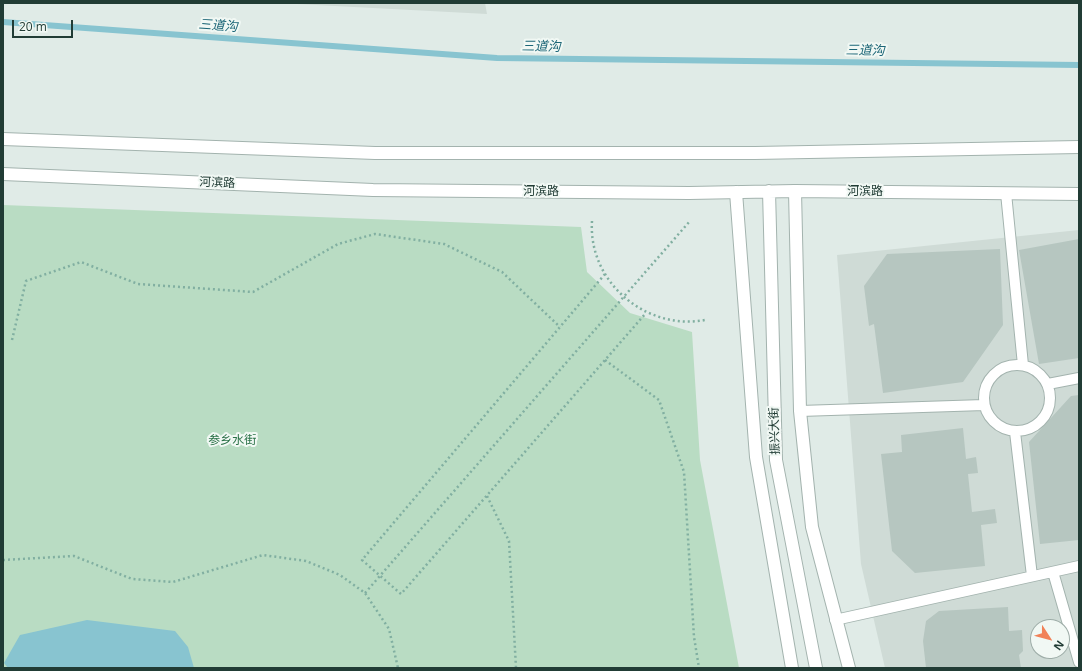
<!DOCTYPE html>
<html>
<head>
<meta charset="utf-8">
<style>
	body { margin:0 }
	#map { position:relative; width:1082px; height:671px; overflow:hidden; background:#e0ebe7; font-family:"Open Sans",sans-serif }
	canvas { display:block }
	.frame { position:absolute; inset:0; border:4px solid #213c35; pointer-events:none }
	.north { position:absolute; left:1030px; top:619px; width:40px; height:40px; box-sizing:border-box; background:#f1f8f4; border:1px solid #9eada8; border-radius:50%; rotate:126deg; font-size:11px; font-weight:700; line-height:16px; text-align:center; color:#213c35 }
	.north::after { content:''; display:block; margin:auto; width:14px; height:18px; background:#f18158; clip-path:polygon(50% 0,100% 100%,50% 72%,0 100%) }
	.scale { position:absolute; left:12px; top:20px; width:61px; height:18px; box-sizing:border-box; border:2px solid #213c35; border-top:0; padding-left:5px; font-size:12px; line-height:14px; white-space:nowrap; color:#213c35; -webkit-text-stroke:3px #f1f8f4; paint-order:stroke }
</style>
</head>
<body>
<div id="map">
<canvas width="1082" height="671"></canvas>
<div class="frame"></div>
<div class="north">N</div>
<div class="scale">20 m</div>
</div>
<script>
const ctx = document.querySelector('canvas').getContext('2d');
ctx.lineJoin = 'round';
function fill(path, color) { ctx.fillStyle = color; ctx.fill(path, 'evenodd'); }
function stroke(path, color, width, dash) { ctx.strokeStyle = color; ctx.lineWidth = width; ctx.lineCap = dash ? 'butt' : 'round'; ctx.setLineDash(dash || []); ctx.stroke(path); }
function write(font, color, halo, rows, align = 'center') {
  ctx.font = font + ' "Open Sans","Noto Sans SC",sans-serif'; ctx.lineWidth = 4; ctx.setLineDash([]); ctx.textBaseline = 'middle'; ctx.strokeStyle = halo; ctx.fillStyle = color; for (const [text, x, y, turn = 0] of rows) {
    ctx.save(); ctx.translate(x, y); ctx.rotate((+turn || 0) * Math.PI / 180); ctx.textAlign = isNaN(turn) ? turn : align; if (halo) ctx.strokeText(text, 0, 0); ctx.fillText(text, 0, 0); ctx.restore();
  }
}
fill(new Path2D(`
	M278,3h207l2,11z
	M1079,230v438h-194l-24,-104 -24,-309zM1038,627h24v24h-24z`), '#cfdbd6');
fill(new Path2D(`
	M3,205l578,22 6,45 43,41 62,19 8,128 39,208h-736z`), '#b9dcc3');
fill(new Path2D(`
	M87,620l88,11 13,16 6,21h-186l-4,-5 16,-28z`), '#88c4d0');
stroke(new Path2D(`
	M3,22l494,36 582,7`), '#88c4d0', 6);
fill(new Path2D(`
	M1079,239v119l-40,6 -20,-114z
	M1000,249l3,76 -40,57 -80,11 -9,-69 -5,2 -5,-40 23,-32z
	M1079,395v145l-39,4 -11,-102 42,-46z
	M963,428l3,31 10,-2 2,16 -10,1 4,38 23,-3 2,14 -16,2 4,41 -70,7 -23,-22 -11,-97 21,-2 -1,-17z
	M1008,607l1,24 13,-1 1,21 -4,4 2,13h-95l-3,-27 3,-20 13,-10z`), '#b6c6c0');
const service = new Path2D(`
	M1006,193l17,172
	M984 398a33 33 0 1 1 66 0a33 33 0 1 1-66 0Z
	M1048,384l31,-6
	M800,411l184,-6
	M1015,432l17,144
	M1053,572l26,90
	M835,620l244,-54`);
const minor = new Path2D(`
	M795,191l5,220 12,116 37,141`);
const tertiary = new Path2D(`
	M3,139l372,14h380l324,-6
	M3,174l370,16 316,3 106,-2 284,3
	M769,191l7,269 40,208
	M736,192l20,265 36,211`);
stroke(service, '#a3b3ae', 12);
stroke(minor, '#a3b3ae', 14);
stroke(tertiary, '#a3b3ae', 14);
stroke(new Path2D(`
	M592,221c-4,61 54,110 113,99
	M605,274l-243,286 39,34 245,-281
	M12,340l14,-59 55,-19 57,22 115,8 85,-48 37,-10 69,10 58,28 58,55
	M605,360l54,40 25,72 10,165 5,31
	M487,496l22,45 7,127
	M3,560l71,-4 58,23 41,3 90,-27 43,6 34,14 25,18 24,36 9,39
	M365,593l325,-372`), '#81afa1', 2.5, [2, 3]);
stroke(service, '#fff', 10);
stroke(minor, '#fff', 12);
stroke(tertiary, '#fff', 12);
write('12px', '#213c35', '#f1f8f4', [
	["河滨路",217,183,2],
	["河滨路",541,192],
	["河滨路",865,192],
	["振兴大街",775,431,-92]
]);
write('12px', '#2b7248', '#f1f8f4', [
	["参乡水街",232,441]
]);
write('italic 13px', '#1c6677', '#f1f8f4', [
	["三道沟",218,26,4],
	["三道沟",541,47,1],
	["三道沟",865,51,1]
]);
</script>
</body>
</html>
